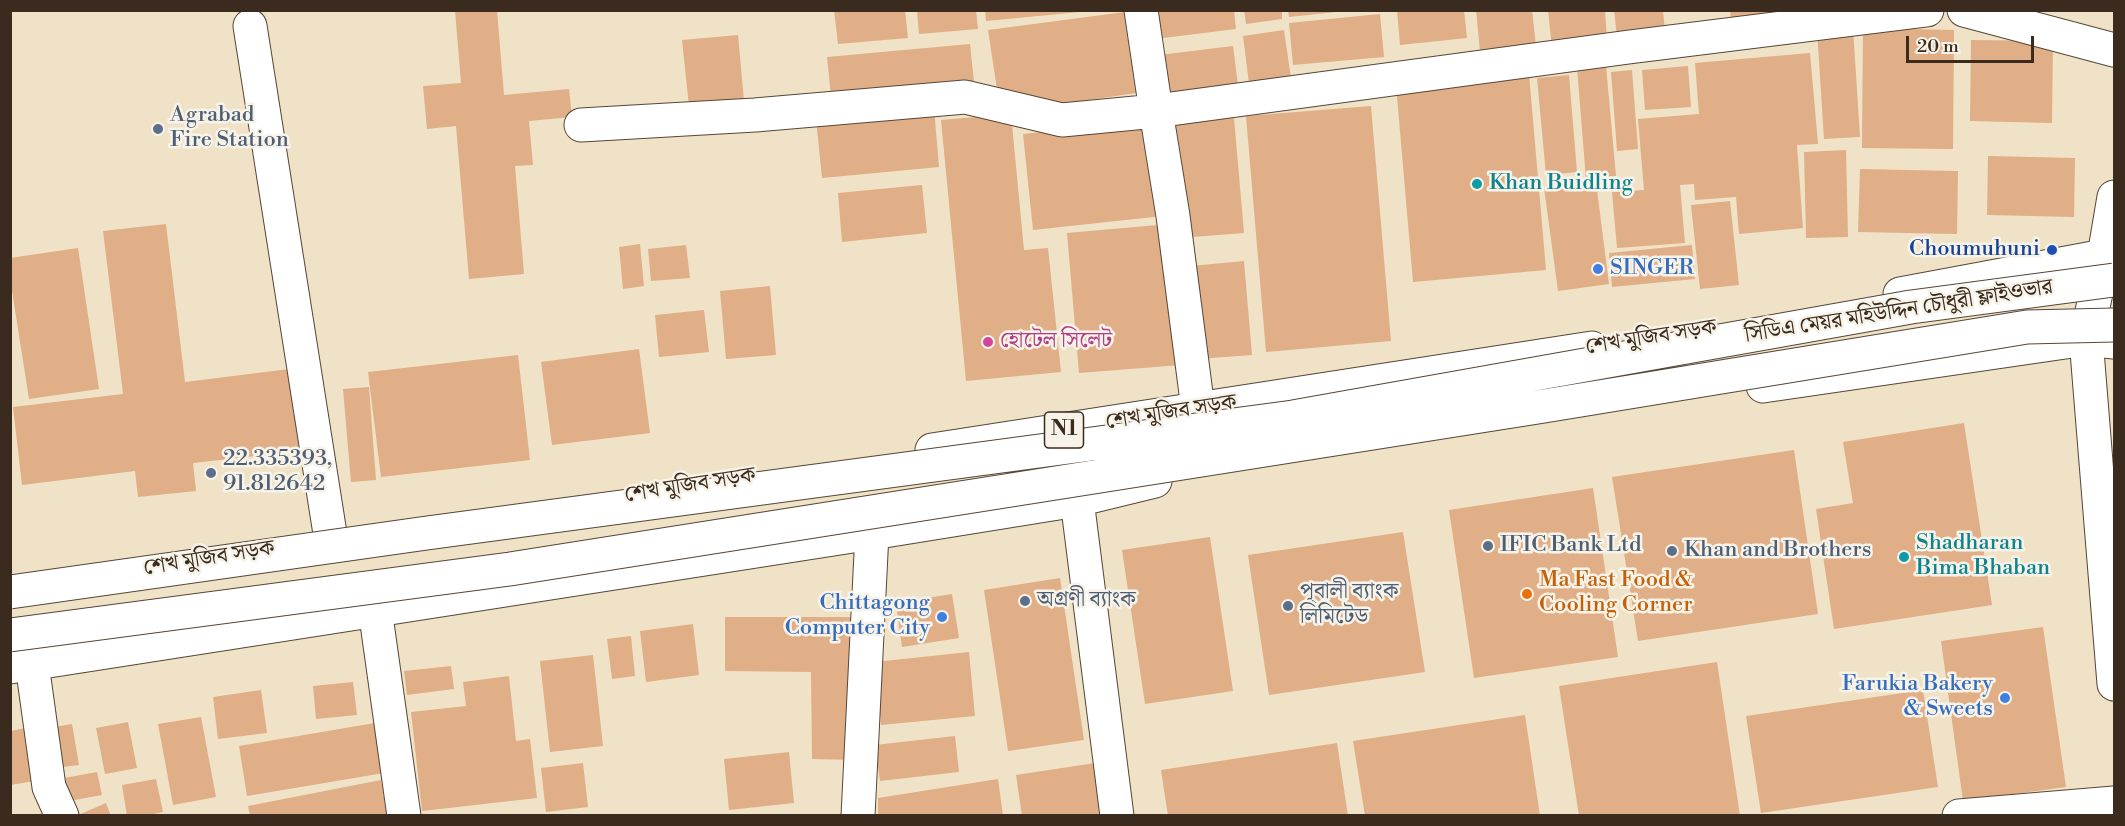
<!DOCTYPE html>
<html>
<head>
<meta charset="utf-8">
<style>
	body { margin:0 }
	#map { position:relative; width:2125px; height:826px; overflow:hidden; background:#f0e2c6; font-family:"Libre Bodoni",serif }
	canvas { display:block }
	.frame { position:absolute; inset:0; border:12px solid #3b2a1e; pointer-events:none }
	.scale { position:absolute; left:1906px; top:36px; width:128px; height:27px; box-sizing:border-box; border:3px solid #3b2a1e; border-top:0; padding-left:8px; font-size:18px; line-height:21px; white-space:nowrap; color:#3b2a1e; -webkit-text-stroke:4px #f7f3e8; paint-order:stroke }
</style>
</head>
<body>
<div id="map">
<canvas width="2125" height="826"></canvas>
<div class="frame"></div>
<div class="scale">20 m</div>
</div>
<script>
const ctx = document.querySelector('canvas').getContext('2d');
ctx.lineJoin = 'round';
function fill(path, color) { ctx.fillStyle = color; ctx.fill(path, 'evenodd'); }
function stroke(path, color, width, dash) { ctx.strokeStyle = color; ctx.lineWidth = width; ctx.lineCap = dash ? 'butt' : 'round'; ctx.setLineDash(dash || []); ctx.stroke(path); }
function write(font, color, halo, rows, align = 'center') {
  ctx.font = font + ' "Libre Bodoni","Noto Serif Bengali",serif'; ctx.lineWidth = 5; ctx.setLineDash([]); ctx.textBaseline = 'middle'; ctx.strokeStyle = halo; ctx.fillStyle = color; for (const [text, x, y, turn = 0] of rows) {
    ctx.save(); ctx.translate(x, y); ctx.rotate((+turn || 0) * Math.PI / 180); ctx.textAlign = isNaN(turn) ? turn : align; if (halo) ctx.strokeText(text, 0, 0); ctx.fillText(text, 0, 0); ctx.restore();
  }
}
fill(new Path2D(`
	M455,10h42l7,85 65,-6 3,28 -43,4 4,44 -18,1 9,108 -55,5 -13,-153 -29,3 -4,-43 38,-3z
	M834,10h71l3,28 -70,6z
	M917,10h59l2,19 -59,5z
	M985,10h95v2l-94,9z
	M1151,10h83l2,19 -81,10z
	M1244,10h38v9l-36,5z
	M1288,10h48v2l-47,5z
	M1397,10h67l3,28 -67,7z
	M1476,10h56l4,36 -56,5z
	M1548,10h57l2,32 -55,6z
	M1614,10h49l2,22 -48,5z
	M1730,10h62l-61,11z
	M1125,12l11,81 -67,10 -71,-7 -10,-66z
	M1380,14l4,43 -91,8 -4,-42z
	M1853,28l7,109 -36,2 -7,-109z
	M1863,28l91,2 -1,119 -91,-1z
	M1284,30l8,55 -42,6 -7,-55z
	M738,35l6,66 -55,5 -7,-66z
	M1971,40l82,1 -1,82 -82,-2z
	M970,44l4,38 -143,14 -4,-39z
	M1233,46l6,47 -82,10 -6,-47z
	M1810,53l8,91 -21,1 6,83 -64,6 -3,-37 -41,3 -1,-16 -14,1 5,58 -68,5 -5,-56 32,-2 -6,-71 61,-5 -4,-51z
	M1606,66l10,110 -30,3 -9,-111z
	M1688,66l3,41 -46,3 -3,-40z
	M1632,70l6,79 -21,2 -6,-79z
	M1529,74l17,196 -133,12 -17,-197z
	M1569,75l8,97 -31,3 -9,-97z
	M1371,106l20,235 -125,11 -20,-236z
	M934,108l5,59 -117,11 -6,-59z
	M1011,114l13,136 24,-2 13,124 -95,9 -25,-261z
	M1234,118l10,115 -65,5 -10,-114z
	M1152,120l11,96 -130,14 -10,-96z
	M1846,150l2,87 -42,1 -2,-86z
	M1988,156l87,2 -1,59 -87,-2z
	M1860,169l98,2 -1,63 -99,-2z
	M1596,182l13,102 -51,7 -14,-103z
	M922,185l5,48 -85,9 -4,-49z
	M1730,201l9,84 -39,4 -9,-84z
	M166,224l19,158 104,-13 10,82 -106,12 3,28 -58,6 -3,-26 -113,14 -9,-78 110,-13 -20,-163z
	M1169,224l12,141 -102,8 -12,-140z
	M640,244l4,42 -21,3 -4,-42z
	M686,245l4,33 -39,3 -3,-32z
	M1692,245l3,34 -83,8 -3,-34z
	M78,248l21,141 -70,10 -19,-121v-20z
	M1244,261l8,94 -54,4 -7,-93z
	M770,286l6,69 -50,4 -6,-68z
	M704,310l5,42 -50,5 -4,-42z
	M639,349l11,84 -98,12 -11,-83z
	M518,355l12,105 -149,17 -13,-105z
	M369,387l7,93 -25,2 -8,-93z
	M1964,423l28,182 -158,24 -18,-120 37,-6 -10,-61z
	M1794,450l24,164 -180,27 -26,-164z
	M1593,488l25,169 -144,21 -25,-168z
	M1403,532l22,140 -156,23 -21,-140z
	M1210,537l23,154 -88,13 -23,-154z
	M1060,578l24,162 -76,11 -24,-161z
	M952,594l7,44 -57,9 -6,-44z
	M725,617h132v143l-45,-1 -1,-87 -86,-1z
	M693,624l6,51 -53,7 -6,-51z
	M2043,627l23,160 -103,14 -22,-160z
	M631,636l4,40 -23,3 -5,-40z
	M969,652l6,64 -94,9 -6,-63z
	M593,655l10,91 -53,6 -10,-91z
	M1717,662l23,154h-161l-20,-130z
	M451,666l3,23 -47,6 -3,-24z
	M509,676l7,65 14,-2 7,59 -115,13 -11,-99 55,-6 -3,-24z
	M353,682l4,33 -41,4 -3,-33z
	M261,690l6,43 -49,6 -5,-42z
	M1923,690l15,97 -177,26 -15,-97z
	M1525,715l15,101h-175l-12,-75z
	M201,717l15,80 -43,8 -15,-81z
	M128,722l9,46 -32,6 -9,-46z
	M375,723l9,50 -137,23 -8,-50z
	M72,724l7,41 -24,3 -7,-40z
	M26,728l9,53 -25,4v-54z
	M955,736l4,36 -79,9 -5,-36z
	M1337,743l11,73h-180l-7,-46z
	M789,752l5,51 -65,7 -5,-51z
	M583,763l5,44 -42,5 -5,-44z
	M1095,763l8,53h-81l-6,-41z
	M97,772l5,23 -33,6 -5,-23z
	M156,779l7,33 -19,4h-17l-5,-31z
	M998,779l5,37h-125v-18z
	M381,780l6,36h-137l-2,-10z
	M106,803l5,13h-35z`), '#e0ae87');
const minor = new Path2D(`
	M1964,10l150,40
	M250,26l81,514
	M581,125l174,-10 210,-18 97,23 94,-9 -15,-101
	M1198,409l-25,-193 -17,-105 473,-64 298,-37
	M1077,500l40,316
	M375,609l29,207
	M32,664l17,123 13,29
	M858,816l14,-283
	M1959,816l155,-13`);
const major = new Path2D(`
	M2114,197l-10,59 -18,83 28,345`);
const highway = new Path2D(`
	M1900,294l204,-38 10,2
	M1763,386l323,-47 28,3
	M932,450l660,-102
	M10,667l862,-134 205,-33 78,-19`);
stroke(minor, '#564637', 35);
stroke(major, '#564637', 35);
stroke(highway, '#564637', 35);
stroke(minor, '#fff', 33);
stroke(major, '#fff', 33);
stroke(highway, '#fff', 33);
const highwayBridge = new Path2D(`
	M10,592l417,-59 866,-116 618,-110 203,-27
	M10,635l500,-66 1034,-163 483,-79 87,-2`);
stroke(highwayBridge, '#564637', 35, []);
stroke(highwayBridge, '#fff', 33);
for (const [x, y, r, color] of [
	[158,129,6,"#5c6f8a"],
	[1477,184,6,"#0f9aa8"],
	[2052,250,6,"#1a4fb4"],
	[1598,269,6,"#3f7fe0"],
	[988,342,6,"#d1479c"],
	[211,473,6,"#5c6f8a"],
	[1488,546,6,"#5c6f8a"],
	[1672,551,6,"#5c6f8a"],
	[1904,557,6,"#0f9aa8"],
	[1527,594,6,"#e8710a"],
	[1025,601,6,"#5c6f8a"],
	[1288,606,6,"#5c6f8a"],
	[942,617,6,"#3f7fe0"],
	[2005,698,6,"#3f7fe0"]
]) { const dot = new Path2D(); dot.arc(x, y, r, 0, 2 * Math.PI); ctx.fillStyle = color; ctx.fill(dot); stroke(dot, '#f7f3e8', 2); }
for (const [x, y, w] of [
	[1064,430,39]
]) { const box = new Path2D(); box.roundRect(x - w / 2, y - 18, w, 36, 4.5); ctx.fillStyle = '#f7f3e8'; ctx.fill(box); stroke(box, '#3b2a1e', 1.5); }
write('bold 21px', '#3b2a1e', null, [
	["N1",1064,430]
]);
write('22px', '#4e5e75', '#f7f3e8', [
	["Agrabad",170,116],
	["Fire Station",170,141],
	["22.335393,",223,460],
	["91.812642",223,485],
	["IFIC Bank Ltd",1500,546],
	["Khan and Brothers",1684,551],
	["পূবালী ব্যাংক",1300,593],
	["লিমিটেড",1300,618],
	["অগ্রণী ব্যাংক",1037,601]
], 'left');
write('22px', '#0d838f', '#f7f3e8', [
	["Khan Buidling",1489,184],
	["Shadharan",1916,544],
	["Bima Bhaban",1916,569]
], 'left');
write('22px', '#164399', '#f7f3e8', [
	["Choumuhuni",2040,250]
], 'right');
write('22px', '#366cbe', '#f7f3e8', [
	["SINGER",1610,269,"left"],
	["Chittagong",930,604],
	["Computer City",930,629],
	["Farukia Bakery",1993,685],
	["& Sweets",1993,710]
], 'right');
write('22px', '#3b2a1e', '#f7f3e8', [
	["সিডিএ মেয়র মহিউদ্দিন চৌধুরী ফ্লাইওভার",1899,312,-9],
	["শেখ মুজিব সড়ক",1651,338,-9],
	["শেখ মুজিব সড়ক",1171,413,-9],
	["শেখ মুজিব সড়ক",690,486,-9],
	["শেখ মুজিব সড়ক",209,559,-9]
]);
write('22px', '#b23c85', '#f7f3e8', [
	["হোটেল সিলেট",1000,342]
], 'left');
write('22px', '#c56008', '#f7f3e8', [
	["Ma Fast Food &",1539,581],
	["Cooling Corner",1539,606]
], 'left');
</script>
</body>
</html>
